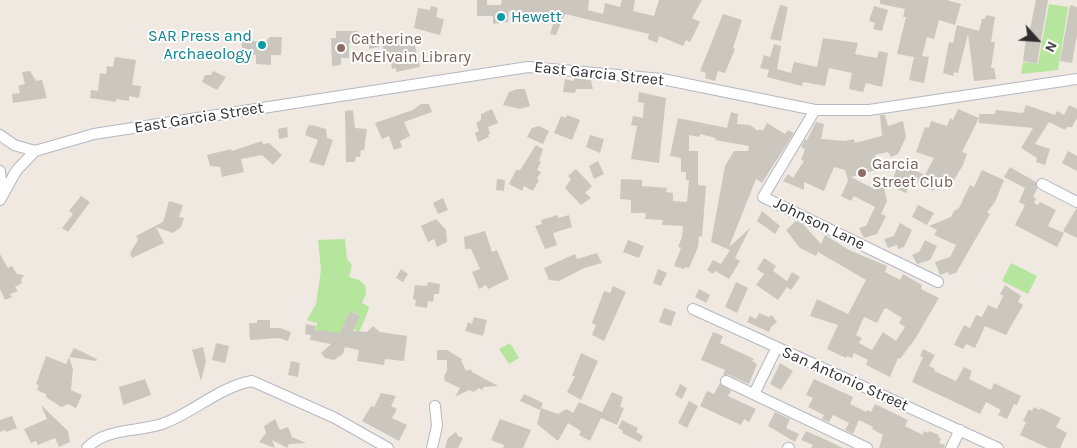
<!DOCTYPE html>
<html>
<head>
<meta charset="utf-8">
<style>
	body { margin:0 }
	#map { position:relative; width:1077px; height:448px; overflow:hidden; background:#efe9e1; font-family:Karla,sans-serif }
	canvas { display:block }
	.north { position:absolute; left:1012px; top:15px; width:50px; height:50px; -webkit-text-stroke:4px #fff; paint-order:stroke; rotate:116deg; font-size:14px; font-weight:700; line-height:20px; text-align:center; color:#2e2e2e }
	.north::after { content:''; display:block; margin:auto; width:18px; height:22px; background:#2e2e2e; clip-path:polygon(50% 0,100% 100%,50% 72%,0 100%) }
</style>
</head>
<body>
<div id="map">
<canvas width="1077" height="448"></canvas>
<div class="north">N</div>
</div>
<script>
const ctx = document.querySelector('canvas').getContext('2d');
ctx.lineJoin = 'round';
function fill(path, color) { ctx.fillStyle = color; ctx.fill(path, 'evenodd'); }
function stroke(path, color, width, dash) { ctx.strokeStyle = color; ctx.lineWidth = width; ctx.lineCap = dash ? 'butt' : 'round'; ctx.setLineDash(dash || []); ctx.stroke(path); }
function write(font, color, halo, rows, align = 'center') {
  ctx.font = font + ' Karla,sans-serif'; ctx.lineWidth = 4; ctx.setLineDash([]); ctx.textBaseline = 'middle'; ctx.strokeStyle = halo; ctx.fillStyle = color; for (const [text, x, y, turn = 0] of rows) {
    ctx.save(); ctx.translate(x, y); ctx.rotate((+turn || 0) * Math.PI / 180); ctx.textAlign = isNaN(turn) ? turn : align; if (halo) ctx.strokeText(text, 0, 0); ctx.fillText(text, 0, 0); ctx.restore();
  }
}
fill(new Path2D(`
	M1049,4l19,3 -10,63 -37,4 2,-12 15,2z
	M345,239l2,20 5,6 -3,12 10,3 6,5 1,9 -4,9 7,4c-3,11 -9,24 -15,34l2,-11h-3l7,-14 -9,-5 -5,23 -31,-1 2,-10 -10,-3 9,-16 5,-34 -3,-30z
	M1011,263l26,13 -9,18 -26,-13z
	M510,343l9,15 -10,6 -10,-15z`), '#b6e59e');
fill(new Path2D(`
	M477,0h10v5h14l1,-5h87l-1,10 15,4 2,-11 15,4 2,-7h13l-2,11 21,5 5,-16h43l-10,18 8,4 -10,20 -4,-2 -3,6 -24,-10 -2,7 -9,-4 1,-5 -84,-20 -9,21 -6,-1 6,-19 -47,-4 -1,11 -15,2v-8h-16z
	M880,0h67l14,4 -6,21 -16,-5 -5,19 -7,-2 -5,19 7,1 -5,26 -15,-3 5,-23 -17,-3 9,-37h-3l2,-8 -25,-5z
	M1036,0h12l-11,64 -14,-3 3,-23 2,1z
	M780,5l8,2 -7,34 -11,-2z
	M1070,5l7,2v28l-5,28 -12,-2z
	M431,6l7,2 -2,9 8,2 -4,16 -26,-7 4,-20 12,2z
	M874,6l14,4 -6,21 -9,-2 2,-6 -6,-2z
	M723,14l19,6 -9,28 2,1 -10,24 -7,-2 -3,10 -10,-3 1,-5 -6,-2z
	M986,15l9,2 -4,25h4l-4,26h3l2,11 -22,2 -6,-47 -10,39 -4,-1 -1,4 -10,-3 6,-31 4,1 4,-18 22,6 3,-12h3z
	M336,31h22l1,11 -10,1v15h-8v7l-9,1 -1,-28h5z
	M365,36h13l1,11 -10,2v-4l-4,1z
	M270,37h12l-1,18h-10v10l-15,-1v-9l-14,-1v-13h24z
	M413,37l7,30 -24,5v-4l-4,1 -3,-18 -5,1 -2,-10z
	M823,38l35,5 -3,11 22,4 2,-7 9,2 -6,34 -16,-4 -3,9 -14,-3 3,-16 -23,-5 -4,18 -22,-4 -1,4 -35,-9 2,-7 -9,-2 4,-13 6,2 4,-13 7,2 -4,23 14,4 3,-11 23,5z
	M115,57l21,3 -4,25 9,1 -2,12 -10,-2v5l-13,-2v3l-26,-4 1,-8 7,1 2,-18 6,1 1,-8 6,1z
	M30,71l6,10 6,-1 5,18 -34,5 -1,-9 8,-1 -2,-7 7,-2 -3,-12z
	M213,71l13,6 -9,13 -15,-8 3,-7h6z
	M574,78l17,2 2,9h-17l-1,4 -12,-1 2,-13 9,2z
	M517,89h8l5,17 -10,3 -17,-4 6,-13z
	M639,92l27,6 -7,65 -28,-4 6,-33 -6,-1 2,-9 10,2 1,-15 -6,-1z
	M421,104h8l3,8 -28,10 6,14 -10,5 2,6 -8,3 -5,-14 -7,3 -7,-16 38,-13z
	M1026,105l29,10 2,-4 7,4 5,-10 8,4v9l-5,9h-5l-2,3 -16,-8 -14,22 15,5 -5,16 -9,-3 1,-4 -16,-10 12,-20 -54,-5v-9h16l1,-4 27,3z
	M492,109l6,14 -10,4 2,7 -2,1 1,2 -11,5 -3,-9 4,-2 -3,-8 5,-3v-6z
	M958,109l21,9 -17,34 5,2 -4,11 -12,20 -11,-7 -7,13 -21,-12 -6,14 -16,-7 9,-23 26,12 9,-17 -18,-6 9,-25 4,1 2,-7 16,5 3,-8 3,2z
	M353,110l2,18 12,1 -3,22 -3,-1 -1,7h-4l-1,5h-9l-1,-51z
	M731,112l7,2 -1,10 13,1 8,6 1,-2 4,2 4,-8 18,11 3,-4 6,3 -32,50 -6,-4 -27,68 21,-19 -15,30 5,3 -11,18 -14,-8 -2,3 -6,-4 6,-10 8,4 9,-14 -19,-8 14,-76 9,-15h14l1,-5 -34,-6 1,-2 -16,-4v3l-11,-2v16h9v34l8,1 -4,51 -3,-1 -1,11 -9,21 -4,-1 -1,2 -10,-3 7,-18 -3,-1 4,-10 1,-11 -21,-1 1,-5 -18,-1 1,-6h-15v-13l-11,-1 1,-20 21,1v6l25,2 -1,4 7,1v8l14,1 2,-22h-3v-8h-5v-14l-11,-2 8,-38 49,10z
	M567,115l13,5 -8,20 -18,-7 7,-17 5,2z
	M880,115h5l3,11 15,-5 3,16 -8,17 -7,3 -3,-5 -13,3 4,14 -28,8 25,13 2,-4 6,2 3,13 -6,13 5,2 -9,18 -13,4 -5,-10 7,-2 9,-19 -21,-11 -3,5 -10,-5 7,-15 -3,-11 -11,-3 -10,24 -20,-9v8l-21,-9 5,-7 5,4 11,-17 -3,-1 4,-11 -4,-2 4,-8 2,1 9,-18 8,2 -3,15 24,2 9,-2 1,4 27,-7z
	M312,125l14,4 1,9 6,2 -9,26 -15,-4 9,-22 -13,-5 3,-9z
	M539,126l10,5 -6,13 -16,-7 5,-9z
	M287,127l1,10 -9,2 -1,-10z
	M590,135l14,4 -4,14 -14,-6z
	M262,141l1,3 6,-1 13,12 -9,10 -11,-10 -21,4 3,13 -22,5 -2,-10 -10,-1 -3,-11 24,-6 1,2z
	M536,145l7,4 -4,12 2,1 -4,8 4,2 -4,7 2,1 -6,11 -9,-5 -2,5 -13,-7 7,-14h4z
	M1068,151l9,5v15l-15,-8z
	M598,161l6,13 -10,5 -5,-13z
	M1010,167l26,15 1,7 -4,8 3,1 -2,5 4,2 2,-3 16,8 -8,16 16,7 -7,14 -42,-22 10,-20 -6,-3 6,-14 -21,-11z
	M576,169l16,17 -7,7 6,5 -10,7 -16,-17 6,-9 -3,-3z
	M982,170l22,10 -9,22 -8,10 3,2 -34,59 -7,2 -1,-3 -8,3 -5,-13 15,-5 6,-12 -22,-10 3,-5 -8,-4 22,-9 3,-6 5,-3 11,-23 4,2z
	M497,179l8,1 -1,11 -8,-1z
	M81,196l9,6 -22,30 -6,-4 11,-14 -4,-3z
	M443,198l5,12 -10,4 -5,-11z
	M169,201l14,4 -4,12 5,1 -3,9 -8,6 -17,-6 8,16 -32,15 -2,-5 8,-13 -2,-4 27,-14z
	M918,205l16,8 -7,12 -15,-8z
	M1076,209h1v29l-14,-7z
	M762,211l18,15 -5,8 -18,-13z
	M558,215v3l11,-3 3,12 -19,6 4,12 -12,4 -10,-23 7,-2 -1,-4z
	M436,219l10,11 1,12 -10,5 -3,-8 -6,3 -7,-16z
	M796,221l7,3 18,20 4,-9 24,15 38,16 -2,6 15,8 3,-6 19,11 -1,4 18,9 -24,41 -15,20 -2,-1 -8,19 -24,-12 2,-5 -14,-7 -2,5 -5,-2 -1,2 -19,-9 11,-24 -28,-9 7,-17 31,15 18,-34 -48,-28 -2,4 -16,-8 -14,-18zM886,308l16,10 -3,5 6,4 -9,14 -13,-9 -11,18 -13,-7 3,-5 -6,-3 8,-18 13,6 7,-14z
	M900,223l12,7 -8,17 -6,2 -1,-4 -9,3 -4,-9 10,-3z
	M485,231l7,21 5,-2 12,29 -21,10 -2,-4 -7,4 -7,-17 8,-3 -9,-20h-6l-1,-12z
	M628,240l16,6 -5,12 -16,-6z
	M925,240l12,6 -7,14 -13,4 -5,-9 7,-3z
	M597,253l5,10 -18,5 -25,13 -10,-1 -5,-12 31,-14 2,5z
	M0,254l8,14 4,-2 5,8 7,1 -3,5 1,3 -7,4 3,4 -8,3 2,3 -7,3 -5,-11z
	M764,258l12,8 -3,5 14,10 5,-9 8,5 -9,13 -4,-3 -9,13 -22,-15 8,-11 -7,-5z
	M401,269l7,5 -5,8 -7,-4z
	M658,269l9,4 -6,13 -8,-3z
	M428,282l12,2 -1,10h-5l-1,8 -5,-1 -1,7 -12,-2 1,-6 -3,-1 2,-14 12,1z
	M736,282l12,6 -11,25 -12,-6z
	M1005,285l16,11 -3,6 5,3 -17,30 -21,-9 -10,22 -9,-4 -3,5 -9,-4 10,-20 6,3 6,-13 6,2 6,-12 9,4 6,-13 -3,-2z
	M613,286l13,6 -22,49 -12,-6 4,-10 -4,-2 12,-32 6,2z
	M699,289l11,6 -4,8 -11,-6z
	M664,308l12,4 -5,14 -12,-4z
	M350,311l10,5 -7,15 14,1 6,-6 7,6 27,4 -3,25 -19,-2 -1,6 -27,-4 2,-11 -14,-3 -2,7 -9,6 -9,-2 -4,-5 10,-9 -21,-4 1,-5 -6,-1 1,-10 10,2 -1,4 25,3z
	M759,313l10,4 3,-2 5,7 -6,5 -2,5 -22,-10 3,-6 6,3z
	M474,317l13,3 -4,16 -18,-5 3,-9 4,2z
	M257,320h13v8h10l11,4 -3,9 -9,-3 -29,2 -1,-17h8z
	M713,332l10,4 -3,7 34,16 -2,2 5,3 -8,20 -20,-9h-6l2,-5 -24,-10z
	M216,343l13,3 -4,17 -13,-3z
	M203,347l3,14 -5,20 -9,-31z
	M74,348l23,11 -1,2 -27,-4z
	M923,349l12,6 -6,11 6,3 -1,2 22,10 8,-14 8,4 -3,8 22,11 3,-7 27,13 -4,9 -3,-1 -7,15 -9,-4 3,-5 -15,-8 -6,12 -68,-32 11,-25 -3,-1z
	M437,350h10l16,10h-2l5,11 5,-2 1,3 26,14 -14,1 -2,3 -3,-2 -5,4 -5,-2 -14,7 5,-9 -15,-7 -1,-5 3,-5v-11h-10z
	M581,353l17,8 -17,39 -14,-8 8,-16h-3z
	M46,356l20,8 3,-7 4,12 -2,21 11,5 -6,13 -8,-4 -7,3 -15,-10v-3l-9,-4 2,-5 -3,-1z
	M291,361l9,2 -2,14 -10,-2z
	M780,363l13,8 -12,19 -11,-6z
	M145,379l6,16 -28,10 -4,-18z
	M814,379l39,18 -3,7 16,8 1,-2 4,2 4,-8 33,16 -3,6 18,9 1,-4 4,2 1,-2 10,4 -1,2 3,2 -2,4 6,2 -1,3h-65l4,-13 -11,-6 1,-2 -14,-7 -6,14 -8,-4 4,-7 -16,-8 -4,7 -7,-3 2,-4 -16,-8 5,-9 -7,-3z
	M720,383l11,8 -3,5 28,13 -7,13 -5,-3 -3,6 -41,-19 7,-15 7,3z
	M680,384l7,4 -5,11 -7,-4z
	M612,392l11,5 -3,10 4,1 -7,17 -16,-7 -11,23 -11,-6 2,-4 -13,-8 -10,18 -21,-17 4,-16 17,6 8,-5 7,4 6,-11 23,10z
	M381,393l15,3 -5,10 6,3 -5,9 15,7 -8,16 -37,-20 9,-15 3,1z
	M524,394l19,9 -3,7 -20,-9z
	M689,401l9,5 -11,22 -9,-5z
	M41,405l27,26 2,11 -11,5 -4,-9 -17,7 -2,-4 -5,2 -7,-14 23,-10z
	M1034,407l6,3 1,-2 20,10 -5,9 11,6 -7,15h-12l-28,-13 6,-13 -3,-1 6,-12 3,2z
	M775,412l15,7 -4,9 13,6 -4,8 -27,-16z
	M12,416l5,12 -11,4 -1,-2 -5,2v-12z
	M275,419l5,11 8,-3 4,10 14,6 -17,1 -2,4 -15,-8 3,8 -16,-6 7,-9 -2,-7z
	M500,419l31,11 -8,18h-20l1,-3 -13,-5z
	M622,420l16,8 -2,4 7,4 -3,6 -18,-9 1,-2 -5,-3z
	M806,431l16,7 21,10h-32l2,-3 -12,-5z
	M456,432l2,4 5,2 -5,10h-13l3,-10z`), '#cbc7bf');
const minor = new Path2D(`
	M815,110l-52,87 175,85
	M0,135l14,10 21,6
	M0,171l2,23
	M1042,184l35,18
	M0,200l16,-29 19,-20 59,-17 434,-67 134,12 153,31h54l208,-31
	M693,309l305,139
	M726,381l141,67
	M754,394l22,-45
	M87,448c18,-20 50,-16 75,-24 31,-11 57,-37 90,-43l83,37 53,30
	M432,448l5,-22 -2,-20
	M788,448h1
	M951,448l9,-18`);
stroke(minor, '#b4b7c1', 12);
stroke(minor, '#fff', 10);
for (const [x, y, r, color] of [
	[501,17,5,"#0f9aa8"],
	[262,45,5,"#0f9aa8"],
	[341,48,5,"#8d6e63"],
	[862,173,5,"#8d6e63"]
]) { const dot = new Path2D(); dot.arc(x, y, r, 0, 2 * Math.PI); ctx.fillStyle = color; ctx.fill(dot); stroke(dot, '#fff', 2); }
write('16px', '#0d838f', '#fff', [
	["Hewett",511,17],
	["SAR Press and",252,36,"right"],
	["Archaeology",252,54,"right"]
], 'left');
write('16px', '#785e54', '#fff', [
	["Catherine",351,39],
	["McElvain Library",351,57],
	["Garcia",872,164],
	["Street Club",872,182]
], 'left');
write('16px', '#2e2e2e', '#fff', [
	["East Garcia Street",599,74,6],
	["East Garcia Street",199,118,-9],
	["Johnson Lane",819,224,26],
	["San Antonio Street",845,379,24]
]);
</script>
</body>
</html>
